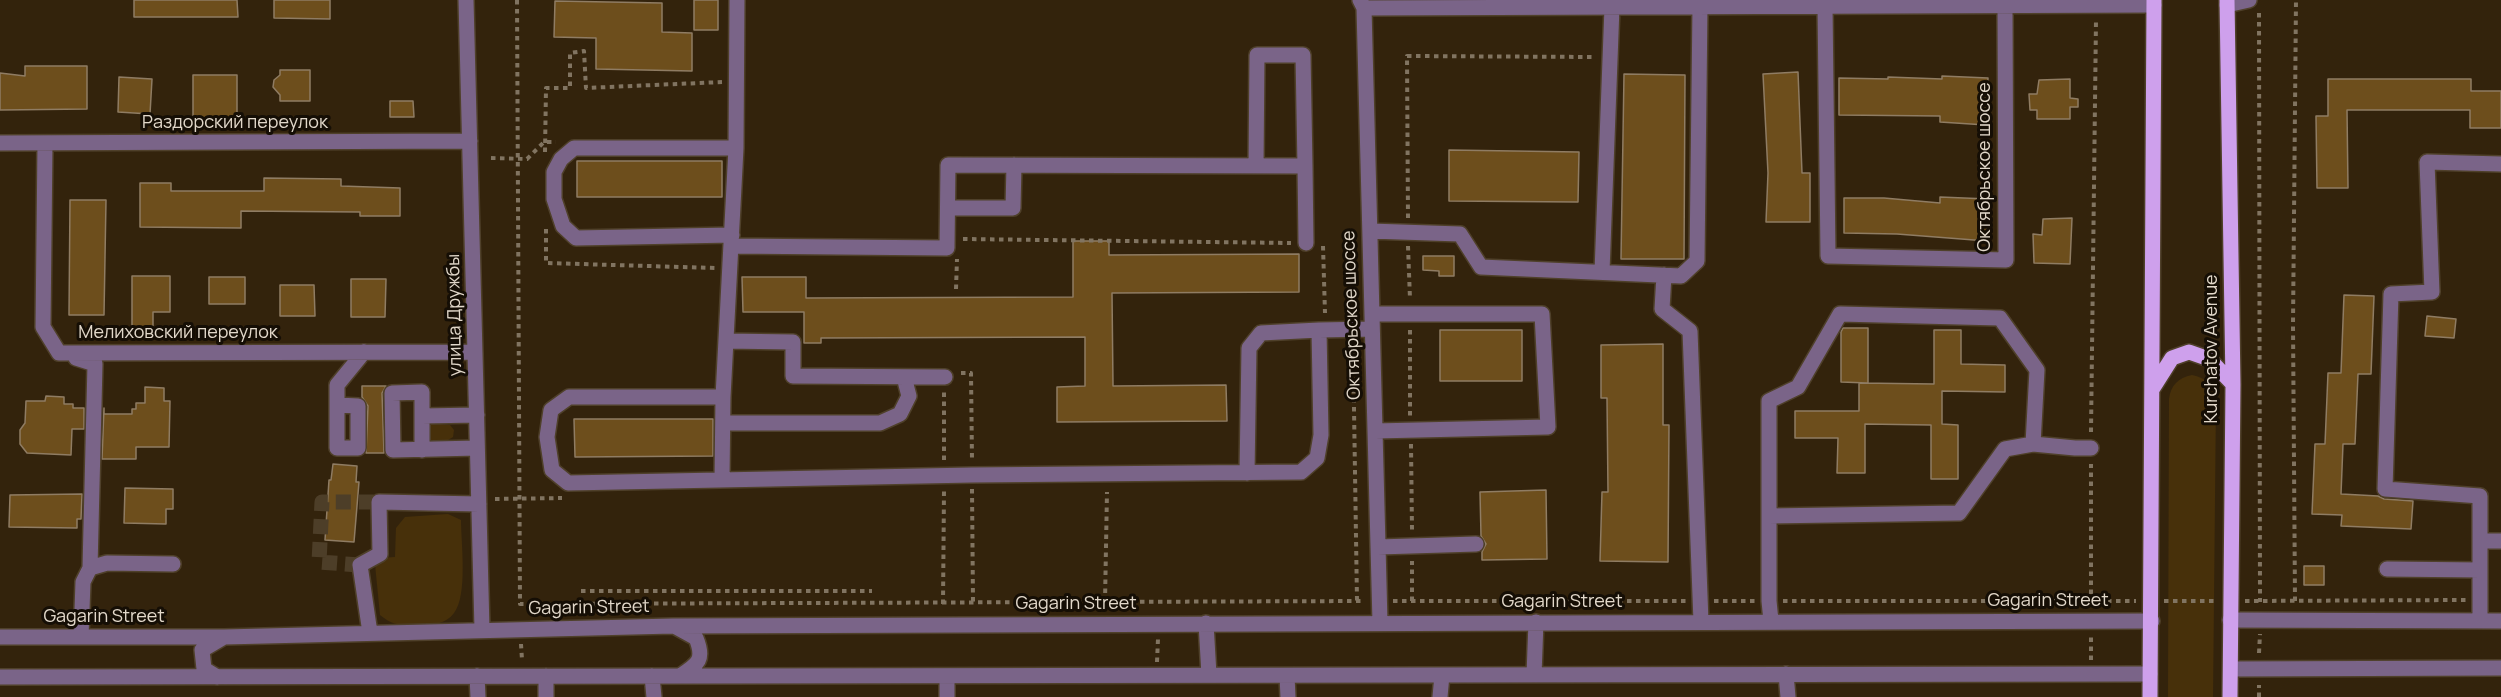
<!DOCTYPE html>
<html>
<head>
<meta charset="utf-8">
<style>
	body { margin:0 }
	canvas { display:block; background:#33230c }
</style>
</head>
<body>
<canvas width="2501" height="697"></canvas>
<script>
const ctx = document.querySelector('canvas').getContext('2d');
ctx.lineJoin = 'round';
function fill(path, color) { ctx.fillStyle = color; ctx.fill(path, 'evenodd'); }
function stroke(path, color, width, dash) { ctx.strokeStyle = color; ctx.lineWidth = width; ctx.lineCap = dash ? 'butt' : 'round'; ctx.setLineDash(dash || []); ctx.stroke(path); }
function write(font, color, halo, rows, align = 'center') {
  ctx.font = font + ' Manrope,sans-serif'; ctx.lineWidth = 6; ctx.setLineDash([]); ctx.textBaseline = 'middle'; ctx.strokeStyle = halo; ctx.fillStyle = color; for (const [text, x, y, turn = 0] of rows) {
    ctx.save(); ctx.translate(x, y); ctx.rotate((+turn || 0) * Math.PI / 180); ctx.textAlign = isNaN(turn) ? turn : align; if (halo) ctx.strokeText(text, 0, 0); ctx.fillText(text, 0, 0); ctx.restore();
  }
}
fill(new Path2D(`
	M2192,375c14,3 20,9 24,23l-3,299h-45l1,-298c2,-14 9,-21 23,-24z
	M431,423l19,2 4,5 -1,7 -5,3h-17l-4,-4 1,-9z
	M448,514l13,6c0,23 7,75 -7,93 -8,11 -22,12 -34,12 -18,0 -25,2 -40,-10l-5,-51 5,-6 15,-1 1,-29 9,-11z`), '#47300a');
const building = new Path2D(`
	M134,0h103l1,17h-104z
	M274,0h56v19l-56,-1z
	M694,0h24v30h-24z
	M555,1l107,2v29l30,1v38l-96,-2v-31l-42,-1z
	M25,66h62v43l-87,1v-37l25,3z
	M280,70h30v31h-30v-6l-7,-8 1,-7 6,-5z
	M1798,72l4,101h8v49h-44l2,-49 -5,-99z
	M1624,74l61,1 -1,184h-63z
	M193,75h44v44h-44z
	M1942,76l46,2 -2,47 -46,-3v-6l-101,-1v-37l49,1v-2l54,2z
	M119,77l33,2 -2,35 -32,-2z
	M2070,79v19l8,1v8h-8v12h-33v-9h-7l-1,-16h8l2,-14z
	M2328,79h143v12h30v37h-31v-18h-123l1,78h-31l-1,-72h12z
	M390,101h23l1,16h-24z
	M1449,150l130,2 -1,50 -129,-1z
	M577,161h145v36h-145z
	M264,178l77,1v7l59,2v28h-40v-4l-119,-1v17l-101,-1v-44h31v8h93z
	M1940,197l48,2 -1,42 -90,-7 -53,-1v-35h40l56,5z
	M70,200h36l-2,115h-35z
	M2072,218l-2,46 -36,-1 -1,-29 9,1 1,-16z
	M1073,241h36v14l190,-1v38l-187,1 1,93 113,-1 1,36 -170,1v-35l28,-1v-49l-264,1v5h-17v-31h-61l-1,-35h64v21l267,-1z
	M1423,256h31v20h-15v-5l-16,-1z
	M132,276h38v36h-17v16h-21z
	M209,277h36v27h-36z
	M351,279h35l-1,38h-34z
	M280,285h34l1,31h-35z
	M2344,295l30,1 -3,78h-13l-3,70h-12l-2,50 37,2 6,3 29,2 -2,28 -70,-3 1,-11 -30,-1 3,-70h10l3,-71h13z
	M2427,316l29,3 -2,19 -29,-2z
	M1843,328h25v55l-27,-1v-50z
	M1440,330h82v51h-82z
	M1934,330h27v34l44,1v27l-63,-1v33l16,1v54h-27v-54l-66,-1v49h-28l1,-35h-43v-27h64v-28l75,1z
	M1663,344v81h6l-1,137 -68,-1 2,-69h6l-1,-94h-6v-53z
	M362,386h24l-4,7 2,60h-18l2,-47 -6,-9z
	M145,387l19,1v13h6l-1,46h-33v12h-34l2,-51v6h28v-5h4v-6h9z
	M46,396l18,1v7h9v4h11v21h-12l-1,26 -44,-2 -7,-9v-14l5,-7 1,-22h19z
	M574,419h139v37l-138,1z
	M333,464l24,2 -1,16h3l-5,60 -29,-2 4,-60h2z
	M125,488l48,1v20h-7v15l-42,-1z
	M1546,490l1,69 -65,1v-8l4,-8 -5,-8 -1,-44z
	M82,494l-1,25h-4v9l-68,-1 1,-32z
	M2304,566h20v19h-20z`);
fill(building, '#6d4e1c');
stroke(building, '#8f7c63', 1.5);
stroke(new Path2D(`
	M360,565l-41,-3 3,-60h57`), '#4d3e28', 15, [15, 8]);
const minor = new Path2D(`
	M466,0l16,629
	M1360,0l4,8 16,614
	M2227,5l22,-5
	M1825,6l3,250 178,4 -1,-253
	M1364,8l790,-3
	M0,143l470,-2
	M45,144l-2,183 16,26 416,-1
	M1305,166l1,77
	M948,208h65l1,-43
	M1370,231l90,3 21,33 200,9 16,-15 3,-255
	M732,235l-156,3 -13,-12 -9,-27v-27l7,-13 13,-11h162
	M731,246l216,2 1,-83 357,1 -2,-111h-46l-1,111
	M1602,272l10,-265
	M1664,275l-2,34 28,22 11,291
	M1372,314h170l6,113 -173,4
	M726,341l67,1v34l152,1
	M76,358l19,6 -5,204
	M723,397h-154l-18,13 -4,27 5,33 16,13 404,-8 329,-3 16,-14 4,-23 -2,-105 53,-1
	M338,405l20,1v42h-21v-63l27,-33
	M477,415l-55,1v-24l-30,1 1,57 84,-2
	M422,416v34
	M723,423h157l20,-9 9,-18 -5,-19
	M1247,473l2,-125 12,-15 58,-3
	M722,479l1,-82 13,-249 1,-148
	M1769,516l190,-3 46,-64 28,-5
	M2480,541h21
	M1378,547l98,-3
	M2387,569l93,1
	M2230,620l271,1
	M1771,621l-2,-20v-200l29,-14 42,-73 160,4 37,52 -4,74 42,4h16
	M2480,621v-125l-95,-7 6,-195 41,-2 -5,-130 74,2
	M1206,623l3,52
	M676,627l20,11c9,22 2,26 -16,38
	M370,633l-10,-68 20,-11 -1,-52 100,2
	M0,637h224l449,-11 1479,-5
	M81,637l2,-55 7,-14 17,-5 66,1
	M2231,669l270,-1
	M1786,674l2,23
	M1534,675l2,-53
	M477,676l1,21
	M546,676v21
	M652,676l2,21
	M1287,676l1,21
	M0,677l2150,-3
	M217,677l-13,-8 -2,-19 22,-13
	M947,697v-21
	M1440,697l2,-22`);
const major = new Path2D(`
	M2227,0l6,384 -3,313
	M2153,388l19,-30 17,-6 20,7 24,25
	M2150,697l4,-697`);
stroke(minor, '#4f402a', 18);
stroke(major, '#4f402a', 18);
stroke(new Path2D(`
	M517,0l3,604 845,-3
	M2259,13l1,589
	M545,152l1,-64h24v-35l14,-2 2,37 136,-6
	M491,158l36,1 17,-17h12
	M1408,218l-1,-162 187,1
	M546,229v34l169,5
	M963,239l328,4
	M1323,246l2,67
	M1408,246l2,53
	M956,289l1,-30
	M1353,299v16
	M1410,330v86
	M1353,344l4,257
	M961,373h10l1,87
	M2091,432l5,-412
	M1411,444l1,86
	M944,460v-68
	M972,489l1,113
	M495,499l67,-1
	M581,591h291
	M1393,601h293
	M1412,601v-40
	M1714,601h41
	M1783,601h353
	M2164,601h53
	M2245,601l221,-1
	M2295,601l-2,-276 3,-325
	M1105,602l2,-110
	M2091,603v-139
	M943,604l1,-113
	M521,644l1,16
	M2259,653l1,-19
	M2091,660v-25
	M1157,662l1,-23
	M2259,697v-12`), '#817461', 4, [4.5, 4.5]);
stroke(minor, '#7a6488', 15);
stroke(major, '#cea0ec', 15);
write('18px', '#e2d8ca', '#150e05', [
	["Раздорский переулок",235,123],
	["Октябрьское шоссе",1985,167,-90],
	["улица Дружбы",455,315,-91],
	["Октябрьское шоссе",1352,315,-92],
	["Мелиховский переулок",178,333],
	["Kurchatov Avenue",2212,349,-90],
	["Gagarin Street",2048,601],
	["Gagarin Street",1562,602],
	["Gagarin Street",1076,604],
	["Gagarin Street",589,608,-1],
	["Gagarin Street",104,617]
]);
</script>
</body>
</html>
